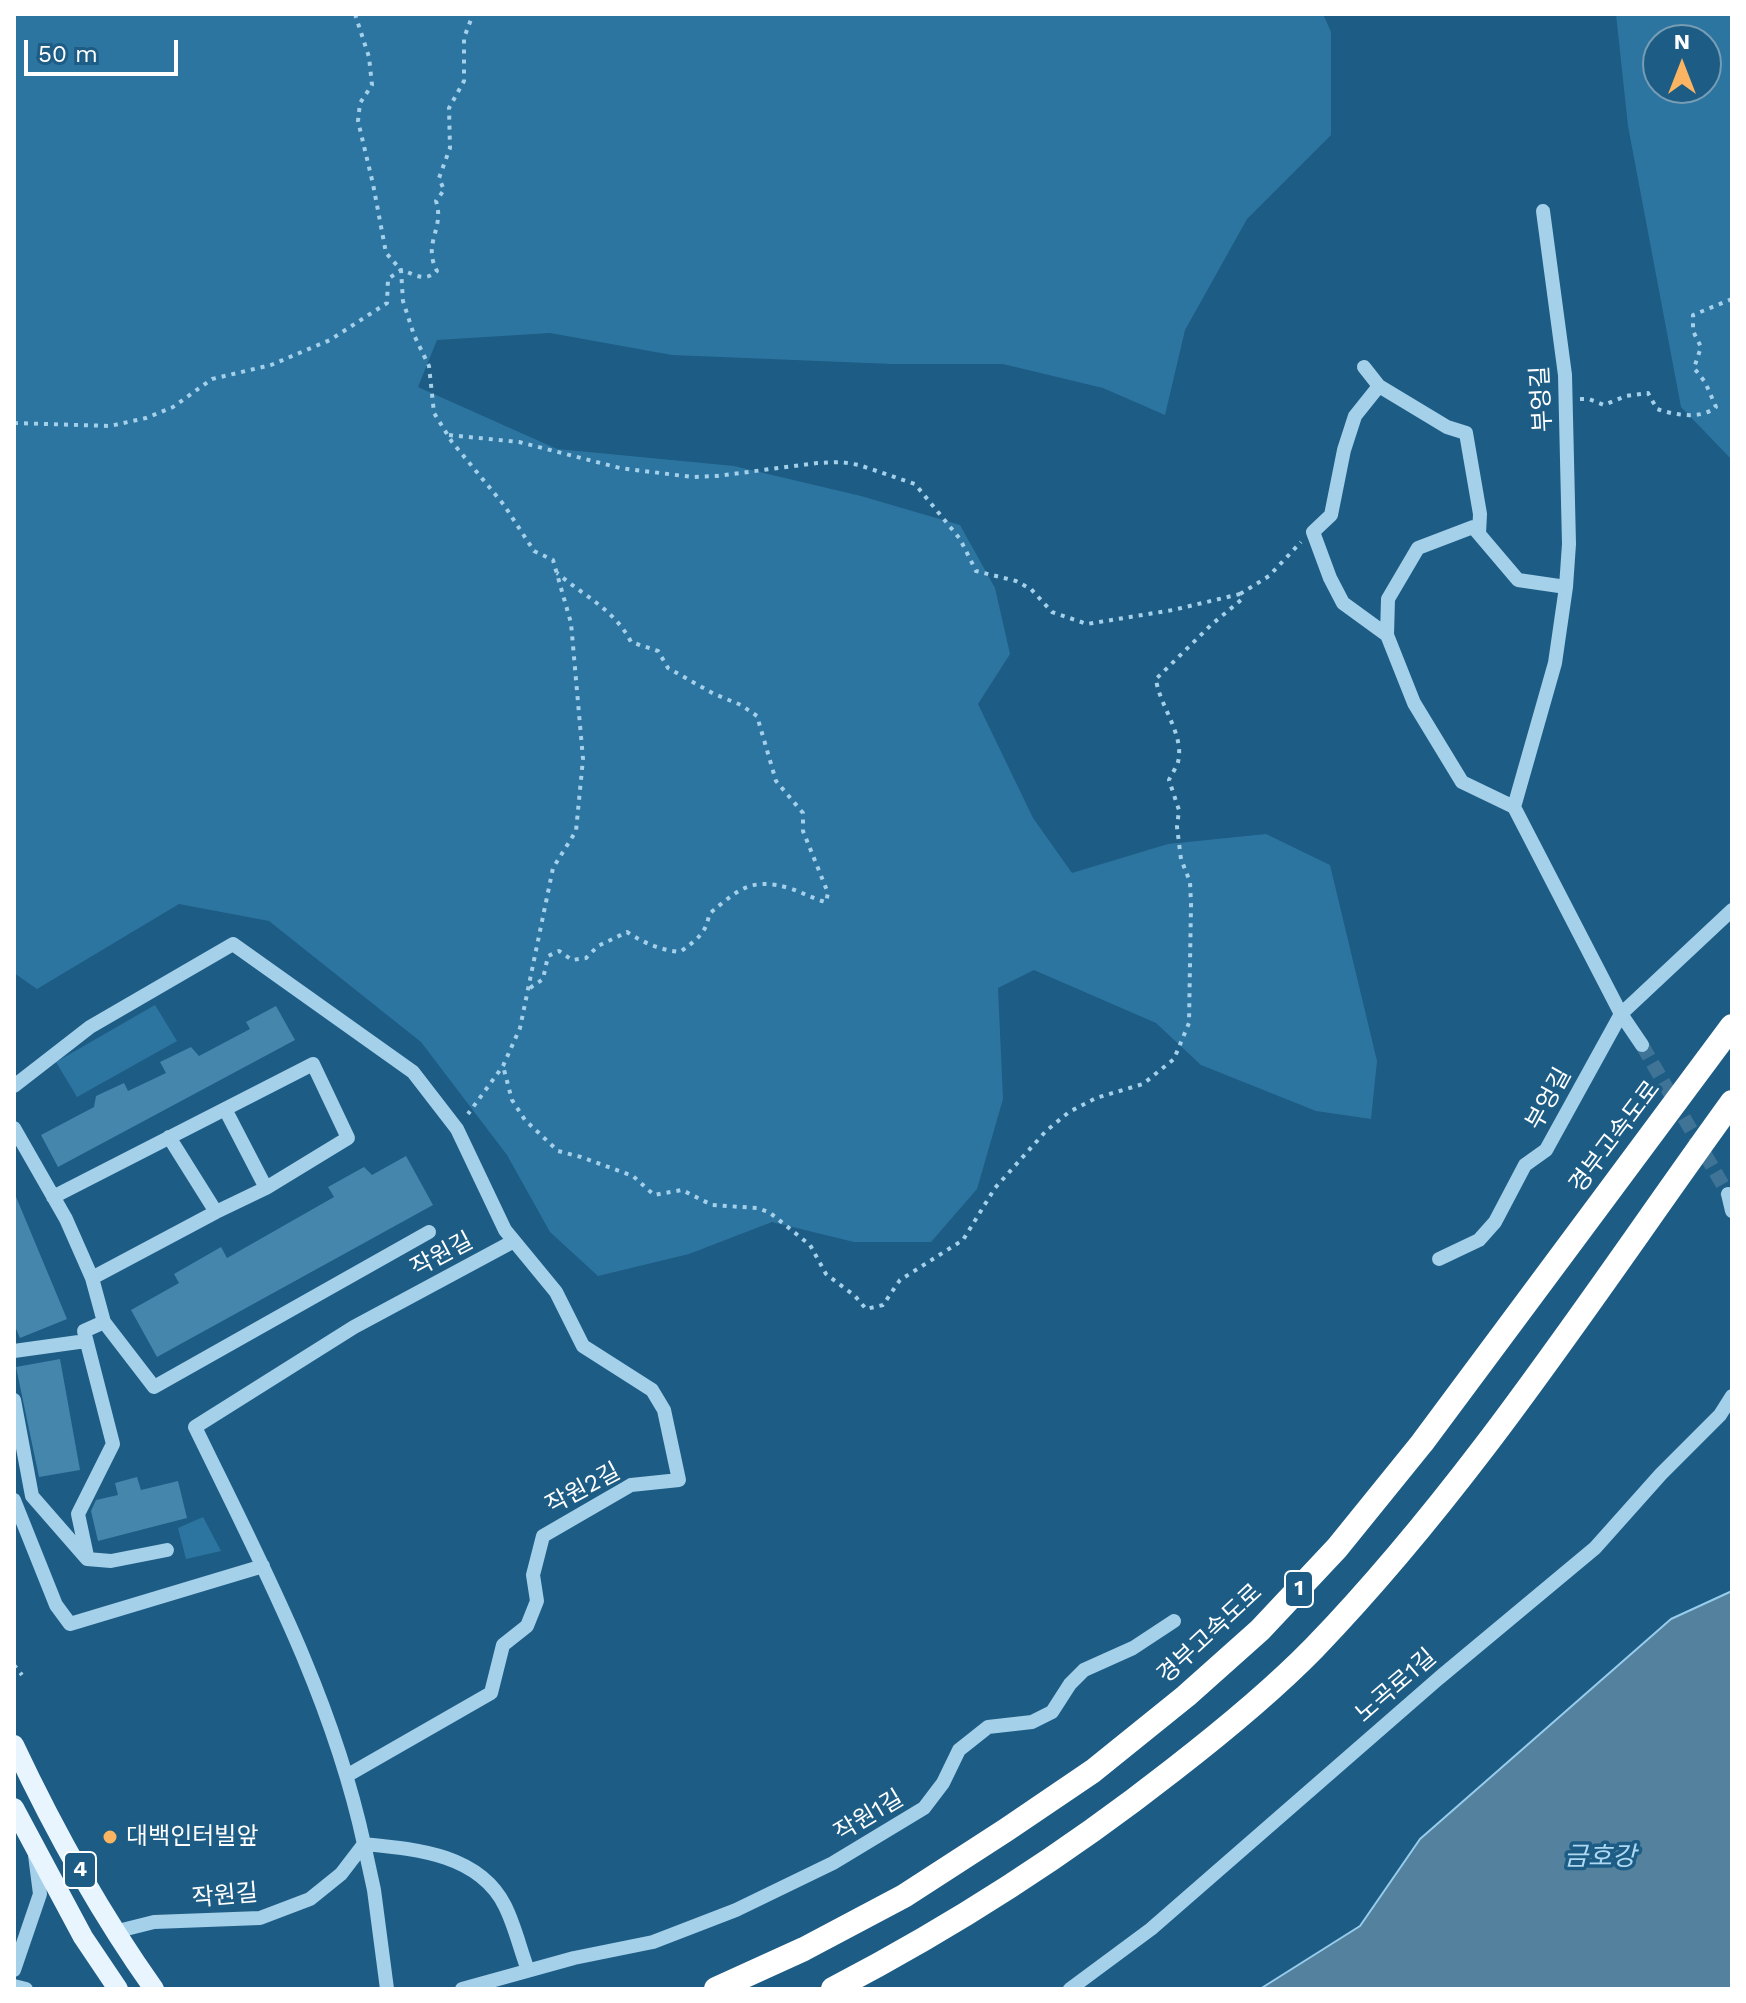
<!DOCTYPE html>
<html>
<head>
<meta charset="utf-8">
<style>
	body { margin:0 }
	#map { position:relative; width:1746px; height:2003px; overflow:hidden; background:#1d5c84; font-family:"Work Sans",sans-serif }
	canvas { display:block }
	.frame { position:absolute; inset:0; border:16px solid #fff; pointer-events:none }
	.north { position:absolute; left:1642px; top:24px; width:80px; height:80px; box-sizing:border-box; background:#1d5c84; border:2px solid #779db5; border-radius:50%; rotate:0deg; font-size:22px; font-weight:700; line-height:32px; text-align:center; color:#fff }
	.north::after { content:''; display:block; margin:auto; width:28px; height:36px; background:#fab462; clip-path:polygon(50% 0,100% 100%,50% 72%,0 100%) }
	.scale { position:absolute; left:24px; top:40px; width:154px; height:36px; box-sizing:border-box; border:4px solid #fff; border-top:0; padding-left:10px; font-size:24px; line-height:28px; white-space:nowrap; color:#fff; -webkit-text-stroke:6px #1d5c84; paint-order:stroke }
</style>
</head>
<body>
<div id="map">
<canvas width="1746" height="2003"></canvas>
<div class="frame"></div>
<div class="north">N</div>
<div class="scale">50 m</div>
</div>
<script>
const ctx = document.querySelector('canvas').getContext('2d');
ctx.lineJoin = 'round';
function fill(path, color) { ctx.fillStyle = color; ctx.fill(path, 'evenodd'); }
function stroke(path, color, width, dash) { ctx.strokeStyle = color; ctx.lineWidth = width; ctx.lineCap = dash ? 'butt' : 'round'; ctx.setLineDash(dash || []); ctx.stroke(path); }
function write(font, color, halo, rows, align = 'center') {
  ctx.font = font + ' "Work Sans","Noto Sans KR",sans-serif'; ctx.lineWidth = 7; ctx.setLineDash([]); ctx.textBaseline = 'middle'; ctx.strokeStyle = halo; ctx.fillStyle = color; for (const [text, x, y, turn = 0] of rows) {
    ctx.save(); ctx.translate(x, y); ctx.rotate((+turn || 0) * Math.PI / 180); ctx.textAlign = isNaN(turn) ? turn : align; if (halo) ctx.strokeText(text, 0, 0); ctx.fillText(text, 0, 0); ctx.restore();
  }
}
fill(new Path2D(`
	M14,14h1309l8,18v103l-84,84 -62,111 -20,85 -62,-27 -100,-24h-111l-220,-9 -122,-22 -113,7 -19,47 139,62 177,17 127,30 99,29 35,63 15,66 -32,50 55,114 39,55 96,-29 98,-10 64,31 47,196 -6,58 -55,-8 -115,-46 -45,-42 -122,-53 -36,18 5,111 -26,90 -46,53h-77l-82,-20 -83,32 -91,22 -48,-44 -43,-77 -86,-113 -152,-121 -90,-17 -142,85 -23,-16z
	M1616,14h116v446l-51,-53 -53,-281zM1658,40h48v48h-48z
	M155,1005l22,36 -100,56 -21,-35z
	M203,1517l18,34 -35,8 -8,-31z`), '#2d75a1');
const water = new Path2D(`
	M1732,1591v398h-472l100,-63 60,-87 251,-220z`);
fill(water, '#54829e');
stroke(water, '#97cdec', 2);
fill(new Path2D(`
	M276,1006l19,34 -237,127 -17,-32 53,-28 2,-11 28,-13 4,8 38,-18 -6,-11 31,-15 8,9 51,-27 -4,-7z
	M406,1156l27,49 -276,152 -26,-47 48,-27 -5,-9 47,-27 6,11 107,-61 -6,-10 36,-20 8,8z
	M14,1192l53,127 -47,19 -6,-14z
	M60,1359l20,111 -41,7 -23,-110z
	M137,1477l4,13 37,-9 9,37 -89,23 -7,-30 5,-11 22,-5 -3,-12z`), '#4586ad');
stroke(new Path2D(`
	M1642,1045l86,149`), '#3f7496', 14, [14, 7]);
stroke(new Path2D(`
	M355,14l14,43 3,28 -12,18 -2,18 15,63 13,69 15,17 2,31 11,34 15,31 5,47 18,29 52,63 30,46 19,9 18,63 12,136 -7,72 -23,37 -33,160 -17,38 -35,48
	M1580,399h9l15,6 22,-9 22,-3 9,16c17,6 44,11 59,-2l-11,-25 -11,-14 7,-21 -8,-16v-16l39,-16
	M14,423l96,3 36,-8 27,-11 39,-28 59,-14 59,-25 57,-37 1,-24 13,-9c14,4 23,13 36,1 -15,-28 8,-42 -1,-70l8,-11 -5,-12 11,-30 -1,-40 15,-27v-43l9,-24
	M449,435l70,7 101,26 72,9 25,-1 100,-13 24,-1 18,3 56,19 45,55 16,32 40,10 15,8 21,23 35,12 86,-14 67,-16 1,6 -30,25 -55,54c3,26 29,56 22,83 -2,6 -7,13 -9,18l10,30 -2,17 4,32 9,23 1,22 -2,119 -15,36 -31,25 -47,14 -27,14 -23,19 -51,57 -32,52 -63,40 -17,25 -17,4 -11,-13 -29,-22 -16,-29 -41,-33 -12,-4 -45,-3 -30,-15 -28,5 -21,-19 -52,-19 -23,-6 -33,-31 -13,-20 -9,-34
	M1240,594l29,-18 32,-34
	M530,988l13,-9 5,-23 11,-5 13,9 14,-2 12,-12 29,-14c17,11 33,18 53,20 15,-11 27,-19 29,-38 29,-24 41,-37 80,-26 13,4 24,11 37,14l2,-9 -25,-62v-18l-27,-32 -19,-65 -16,-11 -27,-11 -46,-26 -10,-17 -27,-9c-16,-32 -47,-46 -74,-69
	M14,1665l8,10`), '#a4d0ea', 4, [4, 6]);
stroke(new Path2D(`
	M1364,367l15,19 68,41 19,6 14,81 -1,20
	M1379,386l-24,30 -11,34 -13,65 -18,17 17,46 13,25 44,32 27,68 48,79 52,25 107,207 21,31
	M1387,635l1,-36 30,-51 55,-21 45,53 48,7
	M1514,807l41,-144 11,-76 3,-43 -4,-169 -22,-164
	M14,1086l76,-59 143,-83 180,128 44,57 48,101 51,62 27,54 69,44 12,20 15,70 -48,5 -88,51 -10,39 4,26 -10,25 -24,19 -12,48 -143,82
	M14,1128l52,91 26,59 12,44 50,65 275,-155
	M169,1137l47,75 50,-24
	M1728,1194l4,17
	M53,1197l260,-133 35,74 -82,50 -41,-79
	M1439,1259l40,-19 16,-18 30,-57 21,-15 75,-136 111,-104
	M92,1278l124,-66
	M14,1351l72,-10
	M14,1400l18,96 55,63 24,2 56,-11
	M14,1500l42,105 14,19 193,-58
	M87,1556l-9,-42 35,-70 -29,-113 20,-9
	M114,1932l40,-10 106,-4 50,-19 31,-25 23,-30c-32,-148 -103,-281 -169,-417l159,-100 160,-86
	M14,1970l26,-76 -5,-39
	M14,1986l12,3
	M387,1989l-13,-99 -10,-46c51,5 115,10 141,62 10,20 15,43 23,64
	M462,1989l112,-31 79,-16 83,-32 97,-47 91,-55 19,-25 16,-33 29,-23 44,-5 20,-10 18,-28 14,-14 49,-22 41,-27
	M1070,1989l81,-60 288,-251 156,-130 66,-74 59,-59 12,-19`), '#a4d0ea', 14);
stroke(new Path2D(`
	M14,1745c40,85 86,168 140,244
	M14,1808l69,129 35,52`), '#e8f4fe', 20);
stroke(new Path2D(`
	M716,1989l88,-40 100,-53 102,-66 87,-59 93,-75 74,-66 77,-82 85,-105 310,-417
	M833,1989c121,-63 233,-135 340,-219 49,-38 98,-78 141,-122 159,-165 284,-361 418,-546`), '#fff', 24);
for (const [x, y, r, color] of [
	[110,1837,8,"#fab462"]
]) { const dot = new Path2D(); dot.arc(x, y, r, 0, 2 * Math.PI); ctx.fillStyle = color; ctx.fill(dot); stroke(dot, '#1d5c84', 3); }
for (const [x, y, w] of [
	[1299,1589,28],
	[80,1870,32]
]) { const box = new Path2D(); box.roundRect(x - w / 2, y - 18, w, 36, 6); ctx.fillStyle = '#1d5c84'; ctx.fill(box); stroke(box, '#fff', 2); }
write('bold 22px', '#fff', null, [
	["1",1299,1589],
	["4",80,1870]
]);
write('24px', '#fff', '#1d5c84', [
	["부엉길",1542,399,-93],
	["부엉길",1549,1099,-61],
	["경부고속도로",1615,1137,-53],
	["작원길",442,1255,-28],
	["작원2길",583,1489,-28],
	["경부고속도로",1210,1634,-43],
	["노곡로1길",1396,1686,-41],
	["작원1길",869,1816,-31],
	["작원길",225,1896,-5]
]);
write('24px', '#fff', '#1d5c84', [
	["대백인터빌앞",126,1837]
], 'left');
write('italic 26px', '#afd9f2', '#1d5c84', [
	["금호강",1600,1857]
]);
</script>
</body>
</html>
